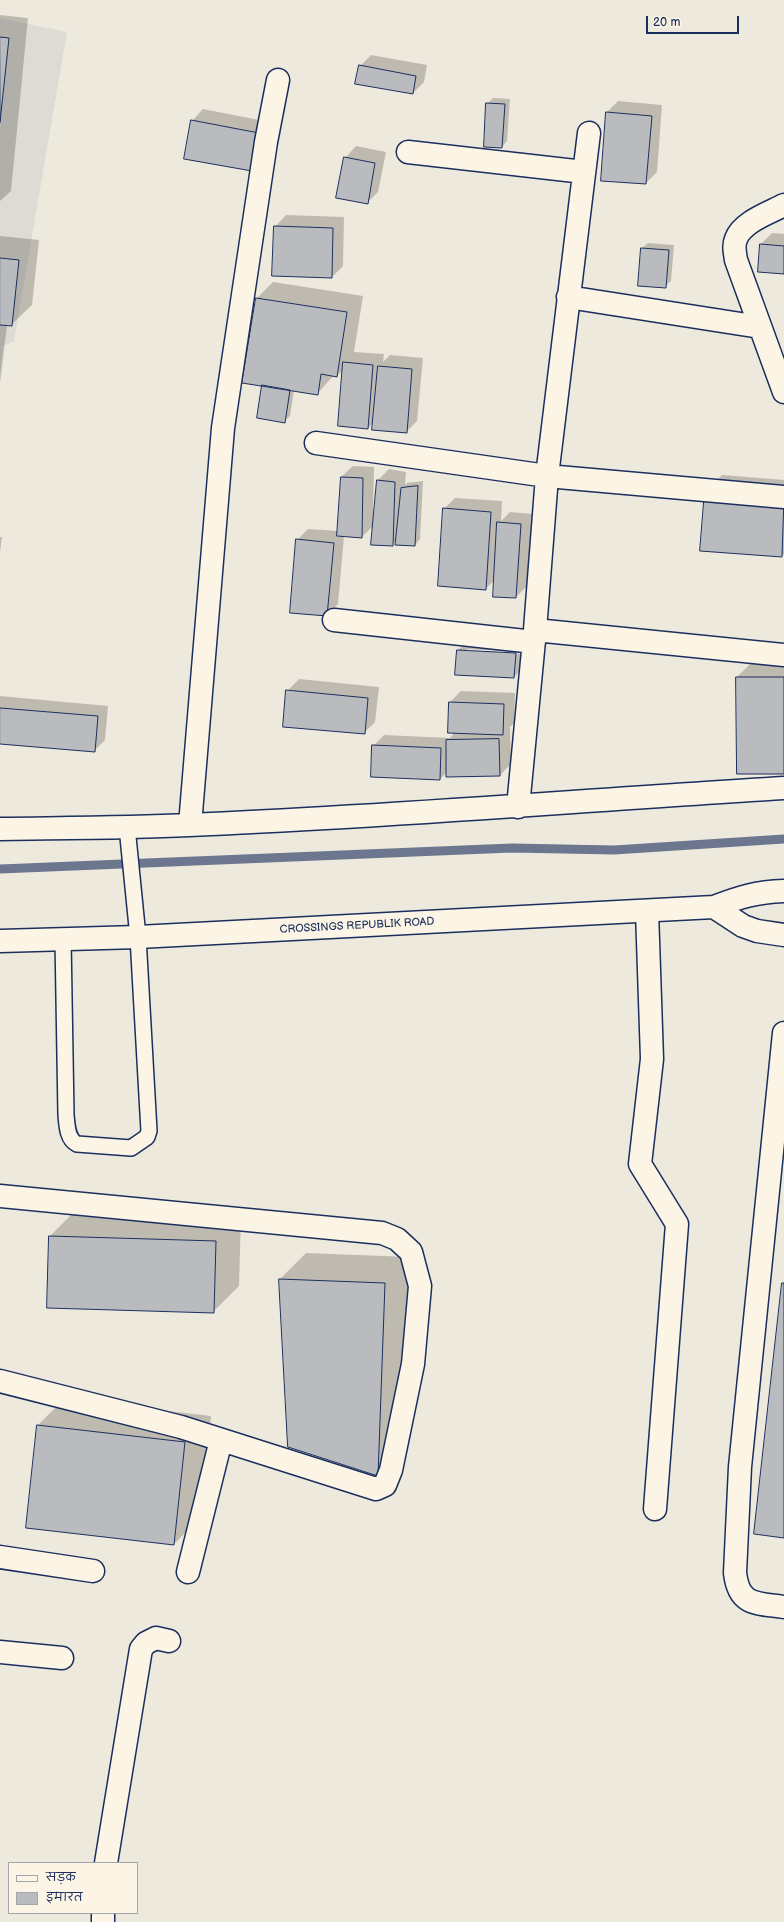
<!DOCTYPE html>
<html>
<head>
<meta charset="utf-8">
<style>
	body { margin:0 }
	#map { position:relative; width:784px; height:1922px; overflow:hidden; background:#eee9dd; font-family:"Balsamiq Sans","Playpen Sans Deva",sans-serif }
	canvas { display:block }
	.legend { position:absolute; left:8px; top:1862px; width:130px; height:52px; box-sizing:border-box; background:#fcf5e5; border:1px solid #a2a6af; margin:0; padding:5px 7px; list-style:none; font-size:12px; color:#1b2f5e }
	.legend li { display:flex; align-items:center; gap:8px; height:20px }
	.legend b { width:20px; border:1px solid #a2a6af }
	.scale { position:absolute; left:646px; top:16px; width:93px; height:18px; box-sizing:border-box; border:2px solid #1b2f5e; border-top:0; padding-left:5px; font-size:12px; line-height:14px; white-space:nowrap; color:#1b2f5e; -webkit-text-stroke:3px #fcf5e5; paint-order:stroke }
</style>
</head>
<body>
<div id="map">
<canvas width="784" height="1922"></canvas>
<ul class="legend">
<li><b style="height:5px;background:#fcf5e5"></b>सड़क</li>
<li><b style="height:11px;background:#babbbe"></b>इमारत</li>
</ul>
<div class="scale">20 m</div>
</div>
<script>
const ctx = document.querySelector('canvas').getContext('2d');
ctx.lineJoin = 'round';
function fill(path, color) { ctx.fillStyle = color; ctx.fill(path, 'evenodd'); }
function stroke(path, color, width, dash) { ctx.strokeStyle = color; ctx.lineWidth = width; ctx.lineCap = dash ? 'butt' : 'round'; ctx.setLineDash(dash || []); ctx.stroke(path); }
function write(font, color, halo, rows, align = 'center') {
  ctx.font = font + ' "Balsamiq Sans",sans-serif'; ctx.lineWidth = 4; ctx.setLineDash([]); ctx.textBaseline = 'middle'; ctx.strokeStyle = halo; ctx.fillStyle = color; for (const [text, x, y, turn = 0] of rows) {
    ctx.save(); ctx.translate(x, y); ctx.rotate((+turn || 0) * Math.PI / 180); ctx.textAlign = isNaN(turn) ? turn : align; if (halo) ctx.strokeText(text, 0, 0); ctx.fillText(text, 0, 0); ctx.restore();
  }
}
fill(new Path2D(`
	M0,18l67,14 -53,309 -11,5 -3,27z`), '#dedbd4');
fill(new Path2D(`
	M0,15l28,3 -17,173 -11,10z
	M371,55l56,10 -3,17 -11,11 -53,-27z
	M493,98l17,1 -3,42 -5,6 -15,-43z
	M618,101l44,4 -5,67 -11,11 -44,-3 5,-68z
	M203,109l66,13 -18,48 -59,-49z
	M356,146l30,6 -8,40 -11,11 -22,-45z
	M286,215l58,2 -1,49 -11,11 -57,-50z
	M772,233l12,1v39l-23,-29z
	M0,236l39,4 -7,65 -21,20h-4l-7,58z
	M648,243l26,2 -3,36 -6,5 -26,-1 3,-37z
	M273,282l90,14 -9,56 30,2 -1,8 7,-7 33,3 -6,63 -11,11 -32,-10 -6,6 -25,-58 -6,6 -3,-1 -17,19 -23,-4 -4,26 -6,5 -21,-36 -19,-3 13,-84z
	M353,466l21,1 -1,47h2l3,-34 11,-11 17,3 -1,13 2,-2 16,-2 -3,58 -5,6 -18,-5 -5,4 -18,-19 -12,12 -18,-1 -6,68 -11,11 -30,-75 11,-11 30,2 3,-54z
	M722,475l62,5v74l-2,2 -76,-65z
	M455,498l47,3 -1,20 9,-9 22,2 -5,72 -11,11 -22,-1 1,-16 -10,9 -41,-80z
	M0,537h2l-2,15z
	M469,639l58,3 -2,24 -11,11 -56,-27zM467,649l54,3v2l-54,-2z
	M753,661h31v112l-47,-96z
	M299,679l80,8 -4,35 -11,11 -77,-42z
	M461,691l54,2 -1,30 -5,5h1l1,36 -11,11 -53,-3 -7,7 -67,-33 11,-11 66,3 5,-6 -5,-30z
	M0,696l108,10 -3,34 -11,11 -94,-8z
	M76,1210l165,6 -2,70 -26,26 -163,-76z
	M306,1253l104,4 -7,193 -25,25 -98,-196z
	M64,1399l147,17 -11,102 -26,26 -136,-119z`), '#0003');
stroke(new Path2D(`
	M0,869l512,-21 102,2 170,-11`), '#6c778f', 9);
const building = new Path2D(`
	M0,37l9,1 -9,84z
	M359,65l57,11 -3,18 -58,-10z
	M486,103l19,1 -3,44 -18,-1z
	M606,112l46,4 -6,68 -45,-3z
	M191,120l68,13 -7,38 -68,-12z
	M344,157l31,6 -7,41 -32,-6z
	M274,226l59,2 -1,50 -60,-2z
	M760,244l24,2v28l-26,-2z
	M641,248l28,2 -3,38 -28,-2z
	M0,258l19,2 -7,66 -12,-1z
	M256,298l91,14 -10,65 -16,-3 -3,21 -76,-12z
	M343,362l30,3 -5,64 -30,-3z
	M378,366l34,3 -5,64 -35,-3z
	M262,385l28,5 -5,33 -28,-5z
	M341,477l22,1 -1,60 -25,-2z
	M377,480l18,2 -2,64 -22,-1z
	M418,486l-3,60 -20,-1 6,-57z
	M705,490l79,7 -2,60 -82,-6z
	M443,508l48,4 -5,78 -48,-4z
	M497,522l24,2 -5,74 -23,-1z
	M296,539l38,4 -7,73 -37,-3z
	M457,650l59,3 -2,25 -59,-3z
	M736,677h48v97h-47z
	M286,690l82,8 -3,36 -82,-7z
	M449,702l55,2 -1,31 -55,-2z
	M0,708l98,8 -3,36 -95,-8z
	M499,739l1,37 -54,1v-37z
	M372,745l69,3 -1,32 -69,-3z
	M49,1236l167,5 -2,72 -167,-5z
	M279,1279l106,4 -7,193 -90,-29z
	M782,1283h2v255l-30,-4z
	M37,1425l148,17 -11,103 -148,-17z`);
fill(building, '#babbbe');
stroke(building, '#1b2f5e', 1);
const lane = new Path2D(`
	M63,939l3,176c1,10 1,24 11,29l54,4 16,-11 2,-6 -11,-194 -11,-110`);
const street = new Path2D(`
	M408,152l176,20
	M784,205c-15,8 -42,17 -48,34 -3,7 -1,14 0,21l48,132
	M568,297l192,30
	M316,443l231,33 237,21
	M334,620l200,22
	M535,630l249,25
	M518,807l17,-177 12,-154 42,-343
	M190,825l33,-397 43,-286 12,-62
	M0,829c63,-1 126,-1 189,-4 199,-8 397,-25 595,-37
	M647,911l5,148 -12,105 37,60 -22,285
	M784,1033l-44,434 -5,106c4,33 21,30 49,34
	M0,1196l382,37 15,6 14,13 9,34 -7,78 -22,106 -6,15 -9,4 -195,-62 -181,-46
	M0,1557l93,14
	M188,1572l33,-132
	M0,1652l62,6
	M106,1863l35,-214 5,-6 10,-5 13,3
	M103,1922v-9`);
const secondary = new Path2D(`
	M714,907l29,19 14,5 27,4
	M0,941l138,-4 576,-30c26,-10 42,-15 70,-16`);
stroke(lane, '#1b2f5e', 18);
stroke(street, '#1b2f5e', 25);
stroke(secondary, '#1b2f5e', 25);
stroke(lane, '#fcf5e5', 15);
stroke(street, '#fcf5e5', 22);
stroke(secondary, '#fcf5e5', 22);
write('11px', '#1b2f5e', '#fcf5e5', [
	["CROSSINGS REPUBLIK ROAD",357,926,-3]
]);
</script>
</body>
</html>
